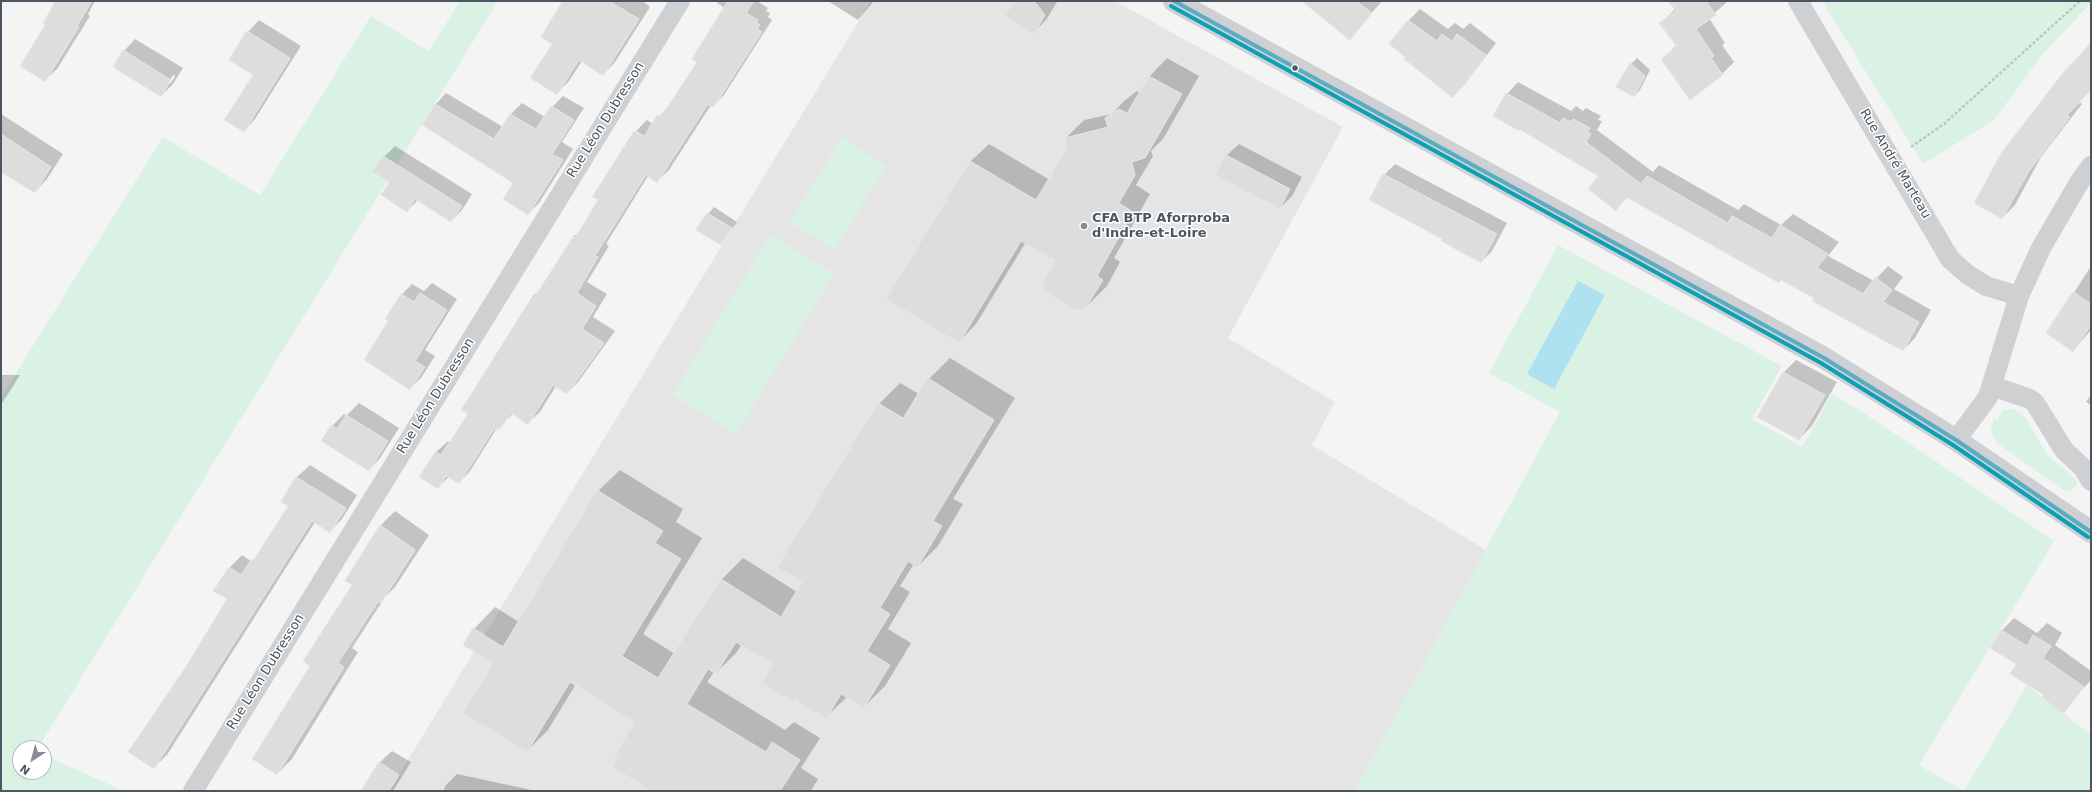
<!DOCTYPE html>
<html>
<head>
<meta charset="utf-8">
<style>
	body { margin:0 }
	#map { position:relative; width:2092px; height:792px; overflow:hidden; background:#f4f4f4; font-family:"DejaVu Sans",sans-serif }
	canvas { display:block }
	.frame { position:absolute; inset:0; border:2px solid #4a5661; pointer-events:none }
	.north { position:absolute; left:12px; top:740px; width:40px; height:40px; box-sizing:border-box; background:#fff; border:1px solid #b7bbc0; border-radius:50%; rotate:216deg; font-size:11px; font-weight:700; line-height:16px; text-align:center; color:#4a5661 }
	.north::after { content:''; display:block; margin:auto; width:14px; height:18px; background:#868d94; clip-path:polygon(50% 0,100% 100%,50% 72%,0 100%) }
</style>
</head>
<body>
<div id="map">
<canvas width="2092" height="792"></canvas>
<div class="frame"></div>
<div class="north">N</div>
</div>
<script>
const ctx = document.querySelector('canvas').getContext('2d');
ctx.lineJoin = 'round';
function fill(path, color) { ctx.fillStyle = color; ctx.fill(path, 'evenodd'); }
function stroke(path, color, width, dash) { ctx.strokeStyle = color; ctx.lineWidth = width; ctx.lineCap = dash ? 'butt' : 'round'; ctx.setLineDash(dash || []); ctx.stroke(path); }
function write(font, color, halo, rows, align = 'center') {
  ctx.font = font + ' "DejaVu Sans",sans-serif'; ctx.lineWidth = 3; ctx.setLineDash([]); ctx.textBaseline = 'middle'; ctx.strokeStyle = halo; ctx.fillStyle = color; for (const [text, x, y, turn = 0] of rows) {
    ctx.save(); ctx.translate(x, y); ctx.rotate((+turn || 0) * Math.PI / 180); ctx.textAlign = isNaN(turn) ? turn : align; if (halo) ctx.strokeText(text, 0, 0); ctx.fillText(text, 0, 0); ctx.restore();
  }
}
fill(new Path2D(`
	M871,1h244l228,126 -115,211 107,64 -23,43 174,105 -131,241h-966z`), '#e6e5e6');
fill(new Path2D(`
	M460,1h38l-460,747h-18v24h24v-17l80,36h-123v-394l162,-260 97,58 111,-179 58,35z
	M1822,1h269v2l-49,52 -48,65 -71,44z
	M842,137l44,29 -52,84 -44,-28z
	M771,234l63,40 -98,160 -64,-39z
	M1558,245l224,121 -30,53 50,28 30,-53 26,15 196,132 -135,224 45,26 63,-106 64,50v56h-736l205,-379 -71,-39z
	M2014,409l12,9 21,37 29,24 1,6 -5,5 -7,1 -67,-47c-8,-9 -8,-16 -4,-26l3,2 6,-10z`), '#d9f2e3');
fill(new Path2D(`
	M1578,281l27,14 -51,94 -27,-15z`), '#aee2f0');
fill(new Path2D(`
	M56,1h39l-7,13 2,2 -33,53 -12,11 2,-55 -3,-2z
	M564,1h79l7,6 -35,55 -12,13 -21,-14 -13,20 -13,13 -3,-50z
	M718,1h39l11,7 -2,3 4,2 -2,4 4,3 -48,75 -11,11 -2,-1 -42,65 -12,11 -9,-5 -42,68 3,2 -22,36 20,12 -14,23 22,14 -37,51 -11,11 -11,-7 -16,26 -12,11 -15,-9 -16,14 -27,43 -11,12 -10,-6 -11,10 -17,-10 15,-25 12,-11 2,2 19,-29 63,-117 9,-8 32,-52 8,-7 18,-30 -5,-4 41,-64 12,-12 6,4 17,-20 29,-42 26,-54 -8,-5zM636,131l12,7 -1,2 -11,-7z
	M828,1h46l-16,19z
	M1030,1l27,1 -11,18 -12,12 -17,-10z
	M1303,1h79l-32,37z
	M1669,1l58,1 -18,16 16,25 -3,2 12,17 -12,12 -32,24 -28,-39 15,-14 -16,-22 14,-14z
	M1420,9l28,20 7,-6 8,6 7,-6 26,20 -32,42 -11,12 -62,-53 18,-24z
	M259,20l42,26 -46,73 -11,12 10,-56 -6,-43z
	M135,39l48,29 -10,16 -12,12 -37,-45zM173,75l2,1 -4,7h-3z
	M2091,45v44l-12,13 3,2 -41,53 -26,48 -13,13z
	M1167,58l32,18 -36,63 -12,12 2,5 -17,29 14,9 -36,64 6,4 -13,24 -18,18 -10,5 -5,-1 -24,-14 -6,-9 12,-26 -30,-17 -50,82 -17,18 -71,-44 83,-137 18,-17 61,36 17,-29 -1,-13 18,-18 28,-6 12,-13 13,-10 3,2 10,-17z
	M1637,58l13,12 -10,20 -6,6 -3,-32z
	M1518,82l53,29 5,-5 7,5 3,-3 15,8 -3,4 4,1 -5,9 56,42 6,-7 79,45 6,-6 37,21 12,-11 46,28 -11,14 46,25 14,-15 15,11 -9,12 37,21 -16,28 -12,12 -88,-53 -187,-100 -13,13 -15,-34 -80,-48 -2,2 -11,-36z
	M446,93l57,34 8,-13 11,-11 23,14 7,-10 11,-11 21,12 -22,34 11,7 -34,54 -11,11 -14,-31 -79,-78z
	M1,114l62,40 -16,25 -12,13 -34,-22z
	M1239,144l63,33 -10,19 -12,12 -54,-52z
	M395,146l77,48 -10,16 -11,11 -33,-21 -11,11 -17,-29 -6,-25z
	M1395,164l112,59 -15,28 -11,11 -38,-23 -59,-64z
	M714,207l23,15 -16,22 -13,-30z
	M2091,266v64l-18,21 -25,-18z
	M432,283l25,16 -32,51 10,6 -14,22 -11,10 -20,-67 11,-26 11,-11 12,7z
	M950,358l65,40 -62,101 10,5 -25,42 -21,21 -3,-3 -14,22 10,6 -22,37 23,14 -26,43 -21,21 -17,-10 -21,20 -30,-18 -3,2 -18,-38 -33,-19 -5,8 -21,21 -2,-1 -7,10 78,48 9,-8 26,16 -19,30 17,11 -7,12h-158l-16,-69 -61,-38 -28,46 -21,21 -33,-89 -20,-33 21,-22 24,15 79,-131 22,-21 63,39 -7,13 26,16 -59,96 32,20 47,-75 21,-21 54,34 7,-10 75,-178 21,-21 19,11 10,-15z
	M1796,360l41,22 -25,44 -13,13 -40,-23 25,-44z
	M1,375h19l-19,30z
	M2091,395v10l-5,-3z
	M359,403l40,25 -19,30 -11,12 -37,-44 12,-12 3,1z
	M310,465l47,30 -15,24 -12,13 -15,-10 -148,233 -13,12 32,-99 42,-69 1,-31 13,-13 9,6 9,-8 30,-47 -7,-5 14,-24z
	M395,511l34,24 -34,52 -10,10 -33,51 6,4 -66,107 -15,15 35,-109 42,-80 26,-59z
	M2014,618l23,15 10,-10 15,10 -7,12 36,26v9l-28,32 -46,-49 -16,-32z
	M392,751l19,11 -18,29h-31l17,-28z
	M457,774l79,17h-92l1,-5z`), '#0003');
const building = new Path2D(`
	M56,1h36l-15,25 2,1 -34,55 -25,-16 25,-41 -2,-2z
	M563,1h46l30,18 -36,57 -24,-16 -22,35 -27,-17 22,-34 -11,-7z
	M728,1h26l-8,12 12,7 -2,3 4,2 -3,4 5,3 -49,76 -5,-4 -51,79 -11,-8 -51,81 3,1 -21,36 19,13 -14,23 22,14 -37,51 -14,-9 -25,40 -17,-12 -11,16h-6l-35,55 -13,-8 -8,13 -19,-12 16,-25 6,3 27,-41 -7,-4 71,-113 2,1 39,-61 2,1 23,-38 -6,-3 42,-66 10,6 13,-22 4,2 36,-55 -5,-3z
	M1015,1l20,1 10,13 -11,19 -29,-18z
	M1302,1h54l16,12 -22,27z
	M1668,1h38l10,14 -20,14 18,27 -3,2 12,17 -33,25 -29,-41 16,-12 -18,-24 17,-12z
	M1408,20l29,21 5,-7 10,7 5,-7 29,21 -33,43 -49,-39 1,-2 -16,-13z
	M247,31l43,27 -46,74 -20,-12 29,-45 -24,-15z
	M2091,43v47l-24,25 3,2 -41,54 -27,48 -28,-16 28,-51 60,-78z
	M123,50l48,30 -10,17 -48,-30z
	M1630,63l15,13 -11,21 -18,-10z
	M1149,76l33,18 -37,64 -13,4 3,13 -16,28 14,9 -36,64 6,4 -18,29 -6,1 -6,-1 -28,-18 -2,-6 2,-7 10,-18 -34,-19 -62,102 -73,-44 84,-138 66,39 30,-50 -1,-12 43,-11 -3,-9 14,-9 8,4z
	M1506,93l54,30 3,-5 8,4 2,-3 17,9 -3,4 4,2 -5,8 55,42 6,-8 81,47 4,-7 40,22 8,-13 48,29 -11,14 46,26 12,-17 17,13 -9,12 36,20 -16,29 -91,-50 2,-3 -33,-18 -2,3 -153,-86 -10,14 -28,-22 10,-13 -79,-47v2l-26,-15z
	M435,104l59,35 16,-25 26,15 15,-23 23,14 -22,34 11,6 -35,55 -25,-16 10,-16 -91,-58z
	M1,134l50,33 -16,26 -34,-21z
	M1226,155l64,34 -10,20 -65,-34z
	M383,156l79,50 -11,16 -36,-23 -8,13 -26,-17 8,-13 -16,-10z
	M1383,174l114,60 -16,29 -40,-22 1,-2 -73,-39z
	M707,213l25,15 -11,17 -25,-15z
	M2073,292l18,12v21l-18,27 -27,-19z
	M420,293l27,17 -32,51 10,6 -15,23 -46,-30 24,-39 -3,-2 16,-25 13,8z
	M1783,372l42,23 -26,45 -42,-23z
	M928,378l66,42 -61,101 9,5 -25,42 -9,-7 -28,47 10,6 -23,37 23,14 -26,43 -23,-14 -15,25 -31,-20 -2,3 -32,-19 12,-19 -37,-22 -20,32 -8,-5 -21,35 79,48 6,-10 28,18 -20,31h-129l-38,-24 5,-8 -4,-3 21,-34 -65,-40 -43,70 -64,-39 30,-50 -30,-18 10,-17 30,19 94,-157 66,41 -8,12 26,16 -59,97 36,22 63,-99 60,38 21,-35 -25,-15 101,-164 25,15z
	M346,415l42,26 -19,30 -48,-30 10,-16 6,4z
	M296,477l50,31 -16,25 -18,-12 -158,248 -26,-17 57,-84 42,-69 -14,-8 16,-24 12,8 10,-15 2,1 35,-55 -7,-4z
	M380,525l35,25 -34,53 -3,-1 -40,61 6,4 -67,108 -25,-16 58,-93 -7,-5 49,-76 -7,-4z
	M2001,630l26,16 6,-11 18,11 -8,12 41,29 -21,27 -21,-17 2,-2 -34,-21 6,-10 -26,-16z
	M379,762l20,13 -10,16h-28z`);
fill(building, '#ddddde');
stroke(building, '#e5e6e7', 1);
stroke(new Path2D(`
	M1911,147l33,-23 136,-123`), '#bcc7c4', 2.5, [3, 2]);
stroke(new Path2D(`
	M1798,1l152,258 17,15 19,12 33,10
	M1992,386l38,13 5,4 29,47 19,18 8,13
	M1956,440l32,-43 31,-101 22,-48 39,-67 11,-15
	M193,791l487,-790`), '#ced0d2', 20);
stroke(new Path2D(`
	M1174,1l650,357 132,82 135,92`), '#ced0d4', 22);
stroke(new Path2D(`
	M1174,1l650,357 132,82 135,92`), '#58adc0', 4);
stroke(new Path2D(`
	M1171,6l650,357 132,82 135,92`), '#0aa0b6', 4);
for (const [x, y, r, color] of [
	[1295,68,3.5,"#4a5661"],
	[1084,226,4,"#868d94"]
]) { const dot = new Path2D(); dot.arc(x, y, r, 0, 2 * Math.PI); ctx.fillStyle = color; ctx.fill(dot); stroke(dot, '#fff', 1.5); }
write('13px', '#4a5661', '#fff', [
	["Rue Léon Dubresson",606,120,-58],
	["Rue André Marteau",1895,164,59],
	["Rue Léon Dubresson",436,396,-58],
	["Rue Léon Dubresson",266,672,-58]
]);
write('bold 13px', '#4a5661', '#fff', [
	["CFA BTP Aforproba",1092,219],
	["d'Indre-et-Loire",1092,234]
], 'left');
</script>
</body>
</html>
